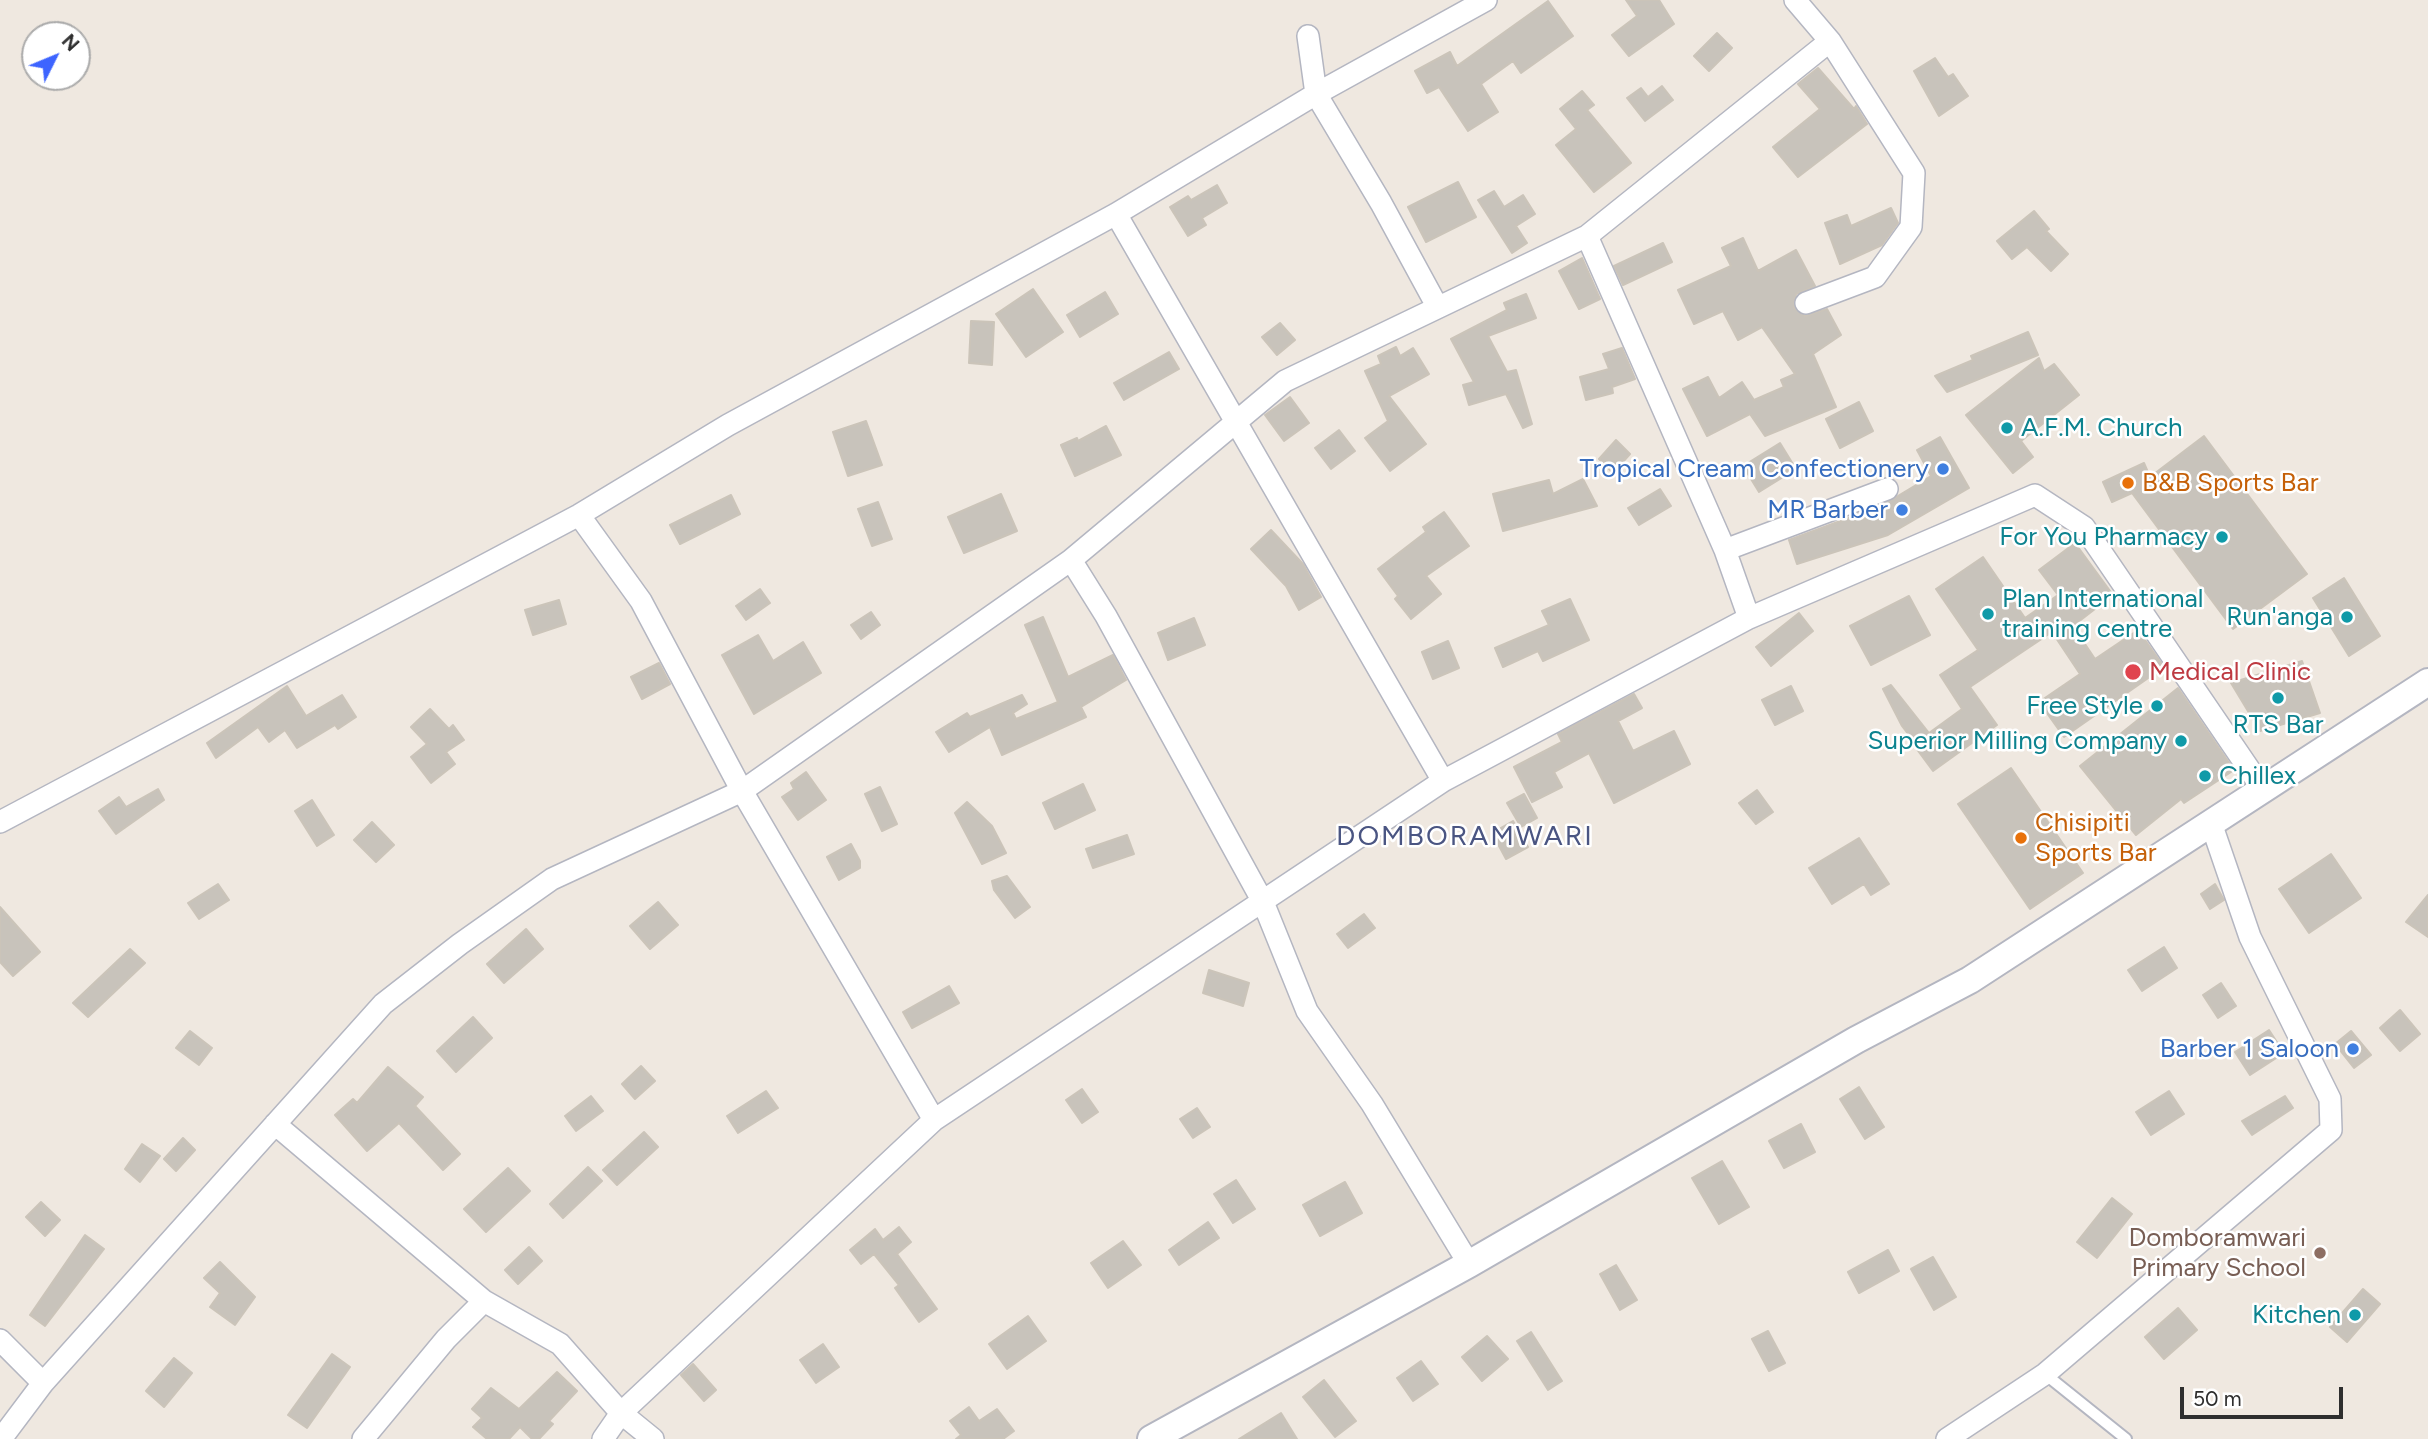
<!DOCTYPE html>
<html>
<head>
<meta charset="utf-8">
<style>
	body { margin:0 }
	#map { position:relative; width:2428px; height:1439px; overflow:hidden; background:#efe8e0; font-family:Figtree,sans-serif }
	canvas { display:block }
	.north { position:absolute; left:21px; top:21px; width:70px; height:70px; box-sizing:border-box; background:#fff; border:2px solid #ababab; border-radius:50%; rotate:47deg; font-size:19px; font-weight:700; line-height:28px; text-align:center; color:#2e2e2e }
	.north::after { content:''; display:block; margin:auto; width:24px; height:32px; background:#3d64ff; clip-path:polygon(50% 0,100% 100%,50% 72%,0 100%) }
	.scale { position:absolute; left:2180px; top:1387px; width:163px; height:32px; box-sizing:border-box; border:4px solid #2e2e2e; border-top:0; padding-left:9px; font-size:21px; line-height:24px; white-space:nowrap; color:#2e2e2e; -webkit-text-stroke:5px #fff; paint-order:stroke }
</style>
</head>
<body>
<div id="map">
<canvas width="2428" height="1439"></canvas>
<div class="north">N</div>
<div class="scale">50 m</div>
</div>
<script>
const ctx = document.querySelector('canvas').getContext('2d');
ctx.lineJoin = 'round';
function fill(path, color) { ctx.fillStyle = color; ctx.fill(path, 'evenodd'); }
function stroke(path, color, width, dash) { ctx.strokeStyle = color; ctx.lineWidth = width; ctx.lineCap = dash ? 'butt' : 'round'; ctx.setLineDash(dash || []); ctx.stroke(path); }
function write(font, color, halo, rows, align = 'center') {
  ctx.font = font + ' Figtree,sans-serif'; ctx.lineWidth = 5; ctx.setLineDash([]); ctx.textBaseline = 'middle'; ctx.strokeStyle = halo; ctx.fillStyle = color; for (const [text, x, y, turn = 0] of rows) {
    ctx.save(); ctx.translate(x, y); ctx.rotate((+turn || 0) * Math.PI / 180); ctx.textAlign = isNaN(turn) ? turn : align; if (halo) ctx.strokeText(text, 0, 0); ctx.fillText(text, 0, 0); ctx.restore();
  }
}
const building = new Path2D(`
	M1626,0h33l15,24 -45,32 -17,-21 25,-19z
	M1548,1l25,35 -52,37 -8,-12 -32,23 17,28 -30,19 -29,-44 -12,6 -12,-22 35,-19 7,14z
	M1717,33l15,15 -23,23 -15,-15z
	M1935,58l13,19 5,-3 15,22 -29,20 -25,-45z
	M1818,68l36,41 2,-3 11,18 -69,53 -25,-30 47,-38 -22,-25z
	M1662,86l11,14 -28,21 -18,-23 14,-10 7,9z
	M1582,91l12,14 -7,5 44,53 -37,29 -38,-47 20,-16 -16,-20z
	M1458,182l18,35 -50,25 -18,-35z
	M1217,185l10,18 -25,15 4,7 -18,11 -18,-29 18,-11 3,4z
	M1494,191l10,16 19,-12 12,19 -19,12 11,17 -15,10 -34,-53z
	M1891,208l7,15 -16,22 -42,19 -15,-41 22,-8 4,11z
	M2034,211l15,18 -3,2 22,23 -17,17 -24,-24 -15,12 -15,-18z
	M1743,238l15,33 38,-21 19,36 -19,8 -2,14 11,8 22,-7 14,26 -28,19 23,53 -71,29 -15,-22 -43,22 -24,-47 25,-12 11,21 23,-16 12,18 30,-13 -3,-7 14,-6 -33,-47 -24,13 -15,-29 -29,13 -16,-34 53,-24 -9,-18z
	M1663,243l9,19 -49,23 -9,-19z
	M1582,258l18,41 -21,10 -20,-38z
	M1033,289l30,43 -37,25 -30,-43z
	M1105,292l13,22 -38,23 -13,-22z
	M1526,294l10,24 -48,18 19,36 9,-2 16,54 -9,4 -17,-34 -37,11 -6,-20 11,-3 -23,-43 56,-29 -3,-7z
	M971,321l23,1 -2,43 -23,-2z
	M1280,323l15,17 -18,15 -15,-18z
	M2028,332l10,23 -91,37 -12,-16 38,-16 -2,-4z
	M1396,347l4,9 13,-8 16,26 -40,22 37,48 -36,27 -25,-33 23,-17 -23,-50 16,-7 -3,-8z
	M1622,348l13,31 -23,8 1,6 -27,7 -6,-23 29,-8 -6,-15z
	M1169,352l10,17 -55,31 -10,-17z
	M2039,358l5,13 10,-7 25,31 -58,46 12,16 -20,16 -47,-58z
	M1290,397l19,26 -25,18 -19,-26z
	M1859,402l14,29 -33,17 -14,-29z
	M866,421l16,44 -34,11 -15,-44z
	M1106,426l15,29 -46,21 -14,-31 16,-7 1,3z
	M1339,430l16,21 -24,18 -16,-21z
	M2204,436l103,138 -74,55 -101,-136 -20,9 -9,-20 41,-19 6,14z
	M1940,437l29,51 -81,47 -91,29 -8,-24 73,-27 1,4 68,-41 -14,-26z
	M1616,440l14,14 -17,19 -14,-14z
	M1780,443l16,26 -37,23 -16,-26z
	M1583,479l14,27 -94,25 -10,-37 56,-14 4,14z
	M1660,489l11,17 -32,19 -11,-17z
	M1001,494l16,37 -53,22 -16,-36z
	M731,495l9,19 -60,30 -10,-19z
	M878,502l14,37 -20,7 -14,-37z
	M1444,512l25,34 -43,30 15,18 -30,25 -16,-20 3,-3 -20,-27 48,-37 -3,-5z
	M1271,530l32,34 18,33 -22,13 -13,-24 -35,-37z
	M2075,543l38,52 -40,31 22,33 43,-29 26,37 -100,70 -25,-35 41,-28 -28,-42 -82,55 27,38 -64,46 -20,-27 2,-1 -13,-17 -19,-37 8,-4 38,48 33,-24 -22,-34 38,-25 -42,-61 47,-32 42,61 33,-23 -19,-25z
	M2344,578l36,58 -31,20 -36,-58z
	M760,589l10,14 -24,17 -10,-14z
	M1909,596l21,39 -59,30 -21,-39z
	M1570,599l19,41 -46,21 -5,-10 -35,16 -8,-19 54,-23 -7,-14z
	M559,600l7,24 -33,11 -8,-25z
	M871,612l9,13 -19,14 -10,-14z
	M1799,613l14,18 -42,35 -15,-19z
	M1043,617l25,60 45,-22 13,25 -45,27 5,10 -84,38 -12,-28 -41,25 -13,-20 31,-19 3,4 52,-22 5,9 -14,9 3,6 42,-17 -33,-77z
	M1194,618l11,27 -37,15 -10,-27z
	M758,635l15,26 30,-19 18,31 -67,41 -32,-59z
	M1448,641l11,27 -26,11 -11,-27z
	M2302,661l18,52 -60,18 -29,-48z
	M659,663l11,21 -28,15 -11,-22z
	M287,686l19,30 36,-21 14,22 -18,12 -3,-4 -38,23 -12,-18 -16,12 -11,-15 -42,31 -9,-15z
	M1791,686l12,25 -28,14 -13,-25z
	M2178,688l56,82 -50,33 -3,-4 -45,36 -56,-69z
	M1634,694l8,14 -24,13 15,30 41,-20 16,33 -76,39 -25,-50 -35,19 8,15 -30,15 -18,-35 48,-25 -4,-8z
	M430,709l19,20 4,-4 11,15 -18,12 9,12 -24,19 -20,-26 16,-13 -16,-17z
	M2011,768l72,105 -53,36 -72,-105z
	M806,772l20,28 -28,20 -16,-23 12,-8 -3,-6z
	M1083,784l12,26 -40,19 -12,-26z
	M880,787l17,37 -15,7 -17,-37z
	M158,789l6,11 -48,34 -17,-23 20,-14 7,10z
	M1757,790l16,22 -17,12 -17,-21z
	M1524,794l13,24 -16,9 -14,-24z
	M312,800l22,35 -17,11 -22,-35z
	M967,802l25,24 14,27 -24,11 -27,-51z
	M1513,821l15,26 -22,12 -14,-26z
	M372,822l22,23 -18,17 -22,-22z
	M1127,835l7,19 -41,14 -7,-19z
	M1859,838l30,46 -18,11 -7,-11 -32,20 -23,-36z
	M851,844l9,17v7l-21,12 -12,-23z
	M2331,854l30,44 -52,35 -30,-44z
	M1007,876l23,31 -15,11 -21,-28 -2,-9z
	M218,884l11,16 -30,19 -11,-16z
	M2215,884l9,16 -14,9 -9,-15z
	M2428,895v42l-22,-15z
	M658,902l20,23 -28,24 -20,-23z
	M0,907l40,45 -27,24 -13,-14z
	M1364,914l11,14 -27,20 -11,-14z
	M526,929l17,20 -39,34 -17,-19z
	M2164,947l13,21 -35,23 -14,-21z
	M130,949l15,14 -57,54 -15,-14z
	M1209,970l40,13 -6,23 -40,-13z
	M2221,983l15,23 -18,12 -15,-23z
	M949,986l10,17 -47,25 -9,-16z
	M2400,1010l20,24 -20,17 -20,-23z
	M473,1017l19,21 -36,34 -19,-21z
	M2269,1030l15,23 -34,22 -15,-23z
	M190,1031l22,17 -13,17 -23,-17z
	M2351,1031l20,24 -17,13 -19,-24z
	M641,1066l14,15 -20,18 -13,-15z
	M388,1067l35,30 -8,9 45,48 -17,16 -44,-47 -32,28 -32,-36 18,-16 4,4z
	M1859,1087l25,40 -19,12 -25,-40z
	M1082,1089l16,23 -16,11 -16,-23z
	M766,1091l12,17 -40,25 -11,-17z
	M2169,1091l15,23 -33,21 -15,-23z
	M591,1096l12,15 -27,20 -11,-15z
	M2285,1096l8,12 -41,27 -10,-14z
	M1197,1108l13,19 -17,11 -13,-19z
	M1801,1124l14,28 -31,16 -15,-27z
	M644,1132l14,15 -41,38 -14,-15z
	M183,1138l12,12 -19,21 -12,-12z
	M142,1144l18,12 -20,26 -15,-13z
	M1722,1161l27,46 -30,17 -27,-46z
	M588,1167l14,14 -39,37 -13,-14z
	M508,1168l22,23 -44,41 -22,-23z
	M1236,1180l19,29 -22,14 -19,-29z
	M1345,1182l17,31 -42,23 -17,-31z
	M2112,1198l20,16 -35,44 -20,-16z
	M41,1202l19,18 -15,16 -19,-19z
	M1208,1222l11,16 -40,27 -10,-15z
	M899,1227l12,15 -14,12 40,55 -18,13 -24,-34 4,-3 -25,-31 -13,10 -11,-14 25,-21 8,11z
	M85,1235l19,14 -59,77 -15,-11z
	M1123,1241l18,24 -33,23 -17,-25z
	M529,1247l13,14 -24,23 -13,-14z
	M1888,1250l11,21 -40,22 -11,-21z
	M1933,1257l23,40 -22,13 -23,-41z
	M220,1262l35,35 -20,28 -25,-18 10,-14 -16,-15z
	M1616,1265l21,35 -17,10 -20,-36z
	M2363,1289l17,15 -33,38 -17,-15z
	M2178,1308l19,22 -33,29 -19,-22z
	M1028,1316l18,25 -39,28 -18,-25z
	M1768,1331l17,32 -16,8 -17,-32z
	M1531,1332l31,49 -14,9 -31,-49z
	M1487,1336l21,23 -26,22 -20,-24z
	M823,1344l16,23 -23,16 -16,-23z
	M332,1354l18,13 -43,61 -19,-13z
	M174,1358l18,15 -28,34 -18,-16z
	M1421,1361l17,23 -25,17 -16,-23z
	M693,1364l23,26 -12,11 -23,-26z
	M557,1372l20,19 -28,30 4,3 -14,15h-7l-12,-12 -11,12h-22l-14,-12 9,-9 -10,-9 19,-21 28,21z
	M1324,1380l32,41 -21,16 -32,-40z
	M969,1407l10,14 18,-12 17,22 -11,8h-47l5,-4 -11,-14z
	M1281,1413l16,26h-58z`);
fill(building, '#c8c3bb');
stroke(building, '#cbc4b9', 2);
const service = new Path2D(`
	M2045,1374l81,65`);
const minor = new Path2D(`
	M1795,0l35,41
	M1308,36l8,58 65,109 56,103
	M1116,214l327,567
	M1587,236l138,314 24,68
	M579,515l62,86 101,190 192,329
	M1725,550l162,-61
	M1071,560l35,56 157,286 44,109 65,93 97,160
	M0,822l579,-307 149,-90 388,-211 200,-120 170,-94
	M275,1124l209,177 76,43 61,69 32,26
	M0,1340l43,43
	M1,1439l42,-56 340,-379 77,-60 92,-65 190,-88 329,-231 214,-179 302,-145 243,-195 84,132 -3,54 -36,50 -69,26
	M363,1439l83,-100 38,-38
	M603,1439l18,-26 313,-293 509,-339 306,-163 286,-123 49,32 180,264
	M1947,1439l98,-65 286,-244 -1,-31 -80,-162 -38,-111`);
const tertiary = new Path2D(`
	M1151,1439l318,-175 387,-224 114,-60 458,-298`);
stroke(service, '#b4b6c1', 14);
stroke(minor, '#b4b6c1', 24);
stroke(tertiary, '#b4b6c1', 30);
stroke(service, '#fff', 10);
stroke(minor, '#fff', 21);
stroke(tertiary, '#fff', 26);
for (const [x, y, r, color] of [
	[2007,428,7,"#0f9aa8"],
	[1943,469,7,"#3f7fe0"],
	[2128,483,7,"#e8710a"],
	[1902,510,7,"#3f7fe0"],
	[2222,537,7,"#0f9aa8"],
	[1988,614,7,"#0f9aa8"],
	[2347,617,7,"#0f9aa8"],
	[2133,672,9,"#e0444e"],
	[2278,698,7,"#0f9aa8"],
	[2157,706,7,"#0f9aa8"],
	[2181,741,7,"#0f9aa8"],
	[2205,776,7,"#0f9aa8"],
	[2021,838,7,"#e8710a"],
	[2353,1049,7,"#3f7fe0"],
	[2320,1253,7,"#8d6e63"],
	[2355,1315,7,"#0f9aa8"]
]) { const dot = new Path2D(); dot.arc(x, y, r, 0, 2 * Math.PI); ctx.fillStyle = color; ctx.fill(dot); stroke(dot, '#fff', 2.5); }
write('26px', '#0d838f', '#fff', [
	["A.F.M. Church",2021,428,"left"],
	["For You Pharmacy",2208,537],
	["Plan International",2002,599,"left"],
	["training centre",2002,629,"left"],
	["Run'anga",2333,617],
	["Free Style",2143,706],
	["RTS Bar",2278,725,"center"],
	["Superior Milling Company",2167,741],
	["Chillex",2219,776,"left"],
	["Kitchen",2341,1315]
], 'right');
write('26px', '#366cbe', '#fff', [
	["Tropical Cream Confectionery",1929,469],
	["MR Barber",1888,510],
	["Barber 1 Saloon",2339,1049]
], 'right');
write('26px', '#c56008', '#fff', [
	["B&B Sports Bar",2142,483],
	["Chisipiti",2035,823],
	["Sports Bar",2035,853]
], 'left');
write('26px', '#be3a42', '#fff', [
	["Medical Clinic",2149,672]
], 'left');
write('26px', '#785e54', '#fff', [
	["Domboramwari",2306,1238],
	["Primary School",2306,1268]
], 'right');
ctx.letterSpacing = '2px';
write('28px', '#4a5582', '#fff', [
	["DOMBORAMWARI",1465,837]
]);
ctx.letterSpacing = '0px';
</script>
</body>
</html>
